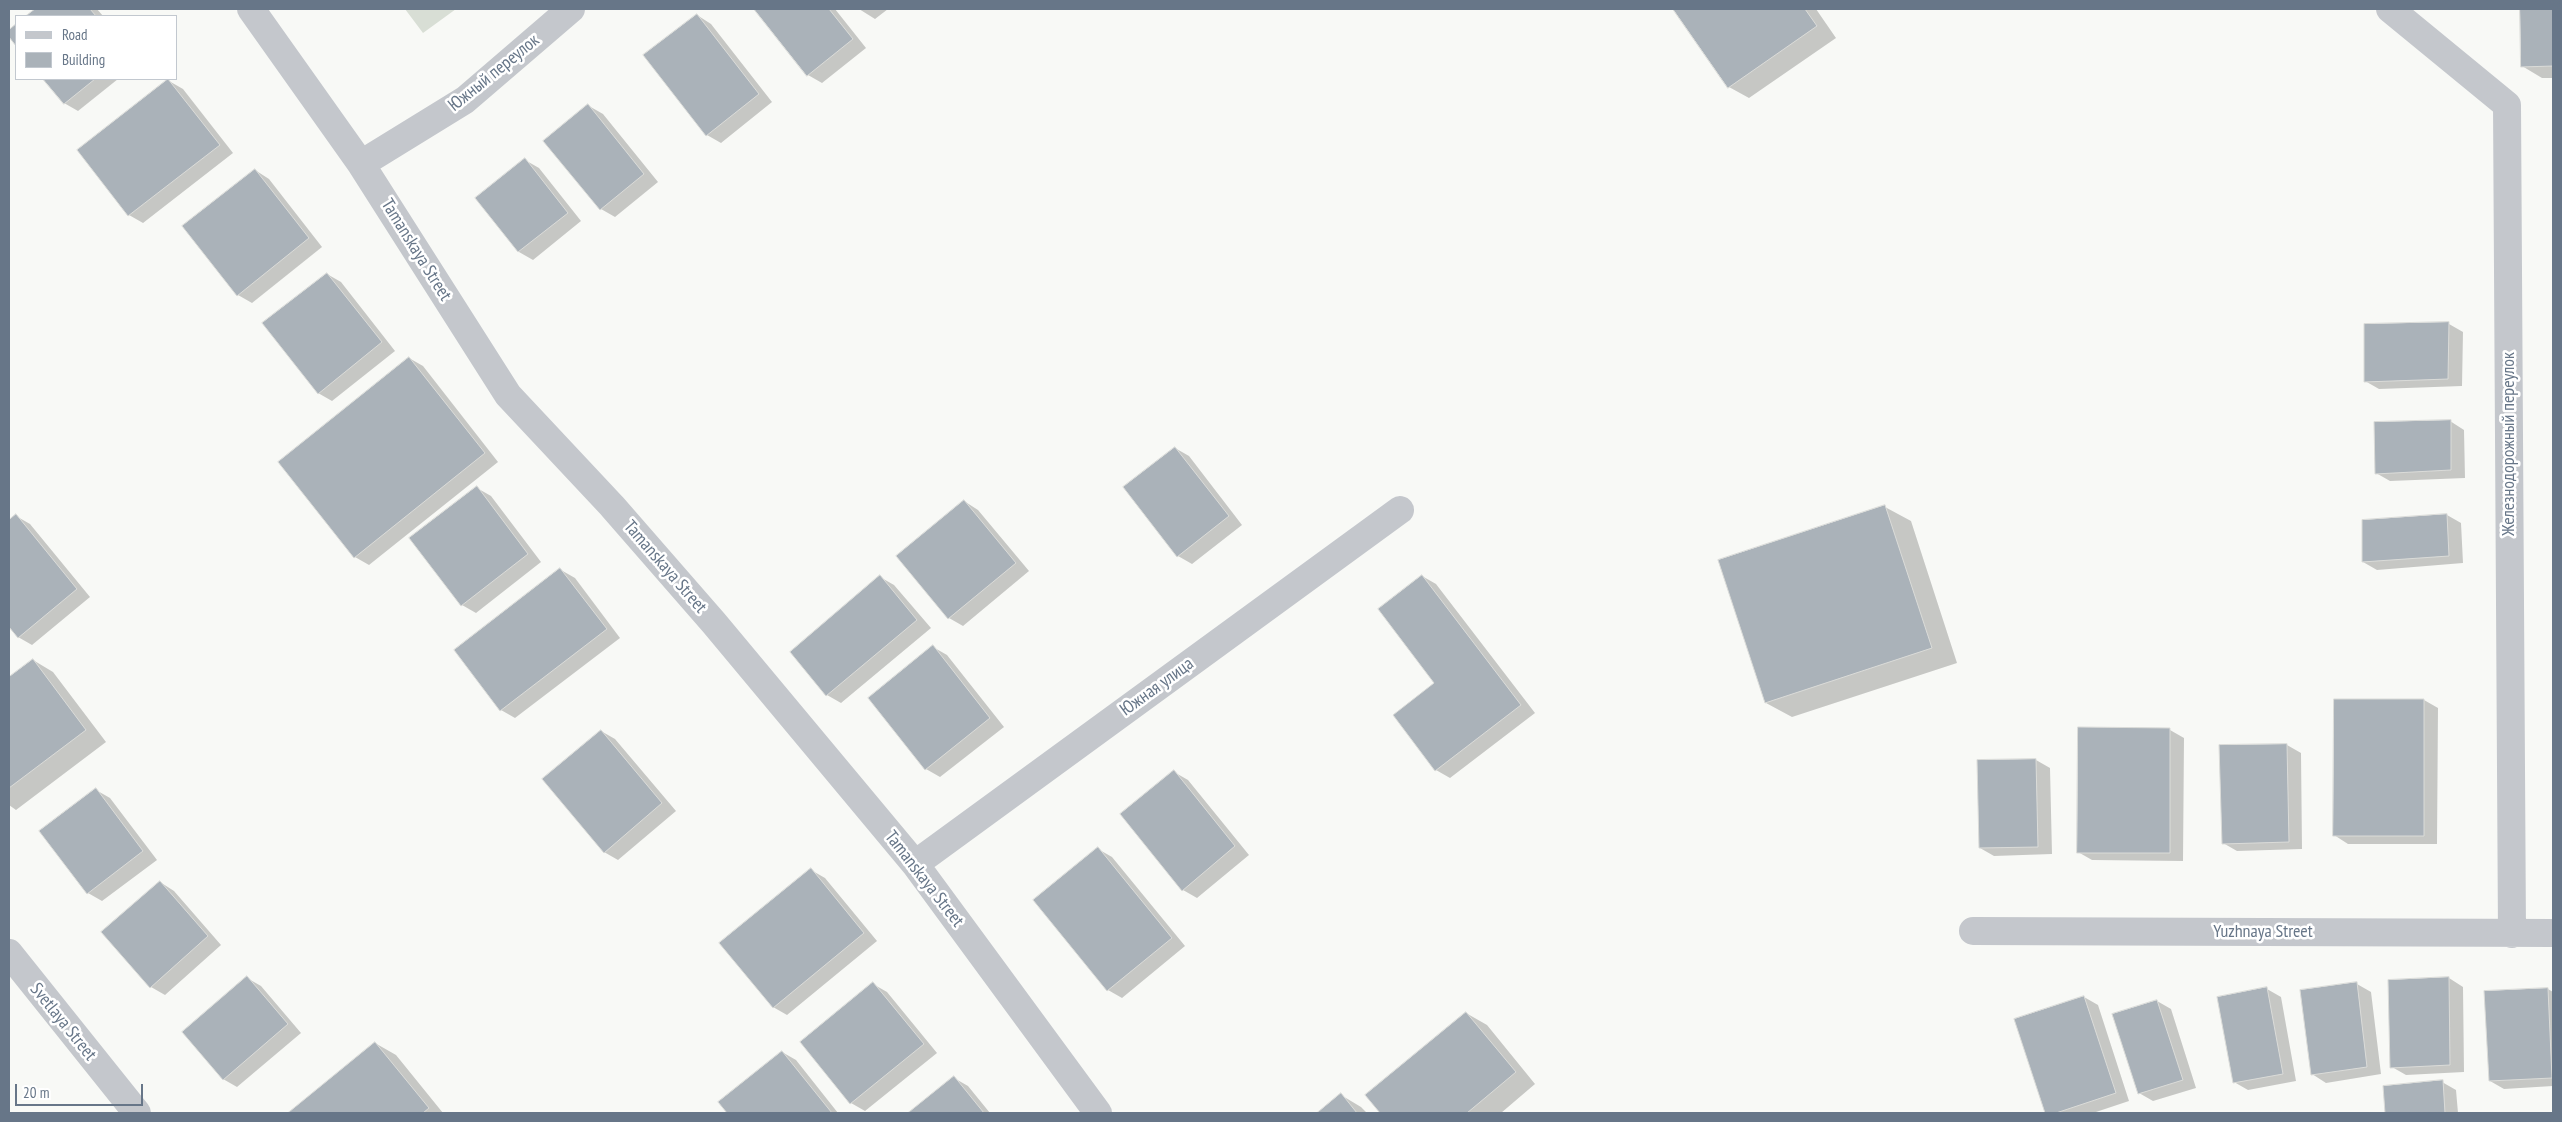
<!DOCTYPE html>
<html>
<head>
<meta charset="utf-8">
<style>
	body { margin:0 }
	#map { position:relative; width:2562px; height:1122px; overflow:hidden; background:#f8f9f6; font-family:"PT Sans Narrow",sans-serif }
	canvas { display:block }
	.frame { position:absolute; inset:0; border:10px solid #677688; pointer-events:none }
	.legend { position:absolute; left:15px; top:15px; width:162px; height:65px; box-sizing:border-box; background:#fff; border:1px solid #c2c8cf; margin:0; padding:6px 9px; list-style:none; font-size:15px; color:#677688 }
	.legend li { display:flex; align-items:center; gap:10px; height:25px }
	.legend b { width:25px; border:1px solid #c2c8cf }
	.scale { position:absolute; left:15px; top:1084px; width:128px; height:22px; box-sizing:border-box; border:2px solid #677688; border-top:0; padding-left:6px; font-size:15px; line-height:18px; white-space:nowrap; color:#677688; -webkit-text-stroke:4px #fff; paint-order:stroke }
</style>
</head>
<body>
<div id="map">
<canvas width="2562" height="1122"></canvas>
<div class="frame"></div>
<ul class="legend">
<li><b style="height:6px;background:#c4c7cc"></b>Road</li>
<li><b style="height:14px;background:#aab2b9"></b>Building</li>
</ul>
<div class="scale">20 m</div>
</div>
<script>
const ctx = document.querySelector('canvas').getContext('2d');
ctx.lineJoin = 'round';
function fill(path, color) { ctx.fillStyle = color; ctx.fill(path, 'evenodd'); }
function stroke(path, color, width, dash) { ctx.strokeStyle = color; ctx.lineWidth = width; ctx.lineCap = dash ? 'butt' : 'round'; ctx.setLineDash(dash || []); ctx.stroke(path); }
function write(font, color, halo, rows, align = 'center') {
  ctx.font = font + ' "PT Sans Narrow",sans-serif'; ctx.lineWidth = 5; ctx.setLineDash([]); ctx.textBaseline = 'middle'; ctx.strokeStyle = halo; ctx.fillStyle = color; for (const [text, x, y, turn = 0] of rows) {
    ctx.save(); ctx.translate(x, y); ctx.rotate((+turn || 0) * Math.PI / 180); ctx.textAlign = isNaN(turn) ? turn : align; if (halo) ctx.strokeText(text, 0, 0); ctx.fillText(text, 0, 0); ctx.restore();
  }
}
fill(new Path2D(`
	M405,9h51l-33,24z`), '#d8ded5');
fill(new Path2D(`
	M37,9h60l6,7h-75z
	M756,9h79l31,39 -44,35 -14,-8z
	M859,9h29l-13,10z
	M1675,9h141l20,29 -87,60 -20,-11z
	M2521,9h32v69h-11l-20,-12z
	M697,15l14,9 61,78 -51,41 -14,-8z
	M44,79h74l-40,32 -14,-8z
	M169,81l14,8 50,64 -90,70 -14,-8 -50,-64z
	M589,106l14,8 55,68 -43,35 -14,-8z
	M525,160l14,8 42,53 -48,39 -14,-8 -42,-54z
	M255,170l14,9 53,68 -70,56 -14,-8z
	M327,274l14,8 54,69 -63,50 -14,-8z
	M2449,324l14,8 -1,54 -83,3 -14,-8z
	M409,358l14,8 75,96 -129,103 -14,-8z
	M2450,421l14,9 1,48 -75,3 -14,-8z
	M1175,448l14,8 53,69 -50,39 -14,-8z
	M477,488l14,8 50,66 -65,51 -14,-8z
	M964,501l14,9 51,61 -66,55 -14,-8z
	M1885,507l26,14 46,142 -165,54 -26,-14z
	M2447,515l14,8 2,40 -86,7 -14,-8z
	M16,516l14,8 60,73 -58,48 -14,-8 -9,-12v-103z
	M561,570l14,8 45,60 -105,80 -14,-8 -45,-60z
	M1422,576l14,8 99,129 -85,65 -14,-8v-86z
	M880,577l14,8 37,43 -90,75 -14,-8z
	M933,647l14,8 57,72 -64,50 -14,-8 -57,-71z
	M33,660l20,12 53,70 -90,68 -7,-5v-127z
	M2424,700l14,8 -1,136h-89l-14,-9z
	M2079,729l91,1 14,8 -1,123 -91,-1 -14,-8z
	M601,731l14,8 61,72 -58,49 -14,-8z
	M2287,745l14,8 1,96 -65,2 -14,-8z
	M2036,760l14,8 2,86 -58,2 -14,-8z
	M1174,772l14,8 61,75 -52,43 -14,-8z
	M96,790l14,8 47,62 -55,41 -14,-8z
	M1098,849l14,8 73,89 -63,52 -14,-8z
	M811,870l14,8 52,63 -90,74 -14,-8z
	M160,882l14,9 47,54 -56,50 -14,-8 -48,-54z
	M247,978l14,8 40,47 -64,54 -14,-8z
	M2449,978l14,9 1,85 -58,3 -14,-8z
	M873,984l14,8 50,61 -72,58 -14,-8z
	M2357,984l14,8 10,82 -55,9 -14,-9z
	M2267,989l14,8 15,84 -48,9 -14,-8z
	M2548,989l5,3v94l-49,3 -14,-8z
	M2084,997l14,8 31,96 -36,12h-46l-31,-93z
	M2157,1001l14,8 25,79 -43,13 -14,-8z
	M1466,1013l21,12 48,59 -34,29h-119l-15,-17z
	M375,1043l21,12 47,58h-153z
	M782,1052l14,8 42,53h-109l-9,-11z
	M954,1078l14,8 22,27h-80z
	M2442,1082l14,8 2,23h-71l-3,-26z
	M1341,1095l20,12 6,6h-48z`), '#0003');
const building = new Path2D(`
	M35,9h55l6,7h-70z
	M754,9h75l24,30 -46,37z
	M1673,9h132l12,17 -89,62z
	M2520,9h33v57l-32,1z
	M697,14l62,80 -53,42 -63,-81z
	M16,24v22l-7,-9v-7z
	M43,79h52l-31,25z
	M168,79l52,66 -92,71 -51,-66z
	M588,104l56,70 -44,36 -57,-69z
	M525,158l43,55 -50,39 -43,-54z
	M255,169l54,69 -72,58 -55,-70z
	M327,273l55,69 -64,52 -56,-71z
	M2449,322l-1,57 -84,3v-58z
	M409,357l76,96 -131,105 -76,-96z
	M2451,420v50l-76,4 -1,-52z
	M1175,447l54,69 -52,41 -54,-70z
	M477,486l51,68 -67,52 -52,-68z
	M964,500l52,63 -68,56 -52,-63z
	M1885,505l47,143 -167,55 -47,-143z
	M16,514l61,75 -59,49 -9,-11v-107z
	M2447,514l2,42 -87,6v-42z
	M560,568l47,61 -107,82 -46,-61z
	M880,575l37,45 -91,76 -36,-44z
	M1422,575l99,130 -86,66 -42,-56 41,-32 -56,-74z
	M933,645l57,73 -65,52 -57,-72z
	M33,659l53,71 -77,58v-111z
	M2334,699h90v137h-91z
	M2078,727l92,1v125h-93z
	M601,730l61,73 -58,50 -62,-74z
	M2287,744l2,98 -67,2 -3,-99z
	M2036,759l2,88 -59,1 -2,-88z
	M1174,770l61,76 -53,45 -62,-77z
	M96,788l47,63 -56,43 -48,-63z
	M1098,847l74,91 -65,53 -74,-91z
	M811,868l53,65 -91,75 -54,-65z
	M160,881l48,55 -58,52 -49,-56z
	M247,976l41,48 -65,56 -41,-48z
	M2449,977l1,88 -60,3 -2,-88z
	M873,982l51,62 -74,60 -50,-62z
	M2357,982l10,85 -56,8 -11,-85z
	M2267,987l16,87 -50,9 -16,-86z
	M2548,988l4,90 -63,3 -5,-90z
	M2084,996l32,97 -60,20h-11l-31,-94z
	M2157,1000l26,80 -45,14 -26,-80z
	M1466,1012l50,60 -49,41h-87l-15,-18z
	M375,1042l54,66 -6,5h-135z
	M782,1051l50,62h-105l-9,-11z
	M954,1076l30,37h-76z
	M2443,1080l2,33h-60l-2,-27z
	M1341,1093l16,20h-40z`);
fill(building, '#aab2b9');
stroke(building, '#dadbd8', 1);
stroke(new Path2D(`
	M251,9l110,155 147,231 104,111 102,117 201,241 183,249
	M2390,9l117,96 5,829
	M361,164l104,-64 106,-91
	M915,864l485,-354
	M1973,931l580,2
	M9,953l128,160`), '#c4c7cc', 28);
write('18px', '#677688', '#fff', [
	["Южный переулок",494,73,-39],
	["Tamanskaya Street",416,250,58],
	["Железнодорожный переулок",2509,444,-90],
	["Tamanskaya Street",665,567,49],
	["Южная улица",1157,687,-36],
	["Tamanskaya Street",924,879,52],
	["Yuzhnaya Street",2263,932],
	["Svetlaya Street",63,1022,51]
]);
</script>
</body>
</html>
